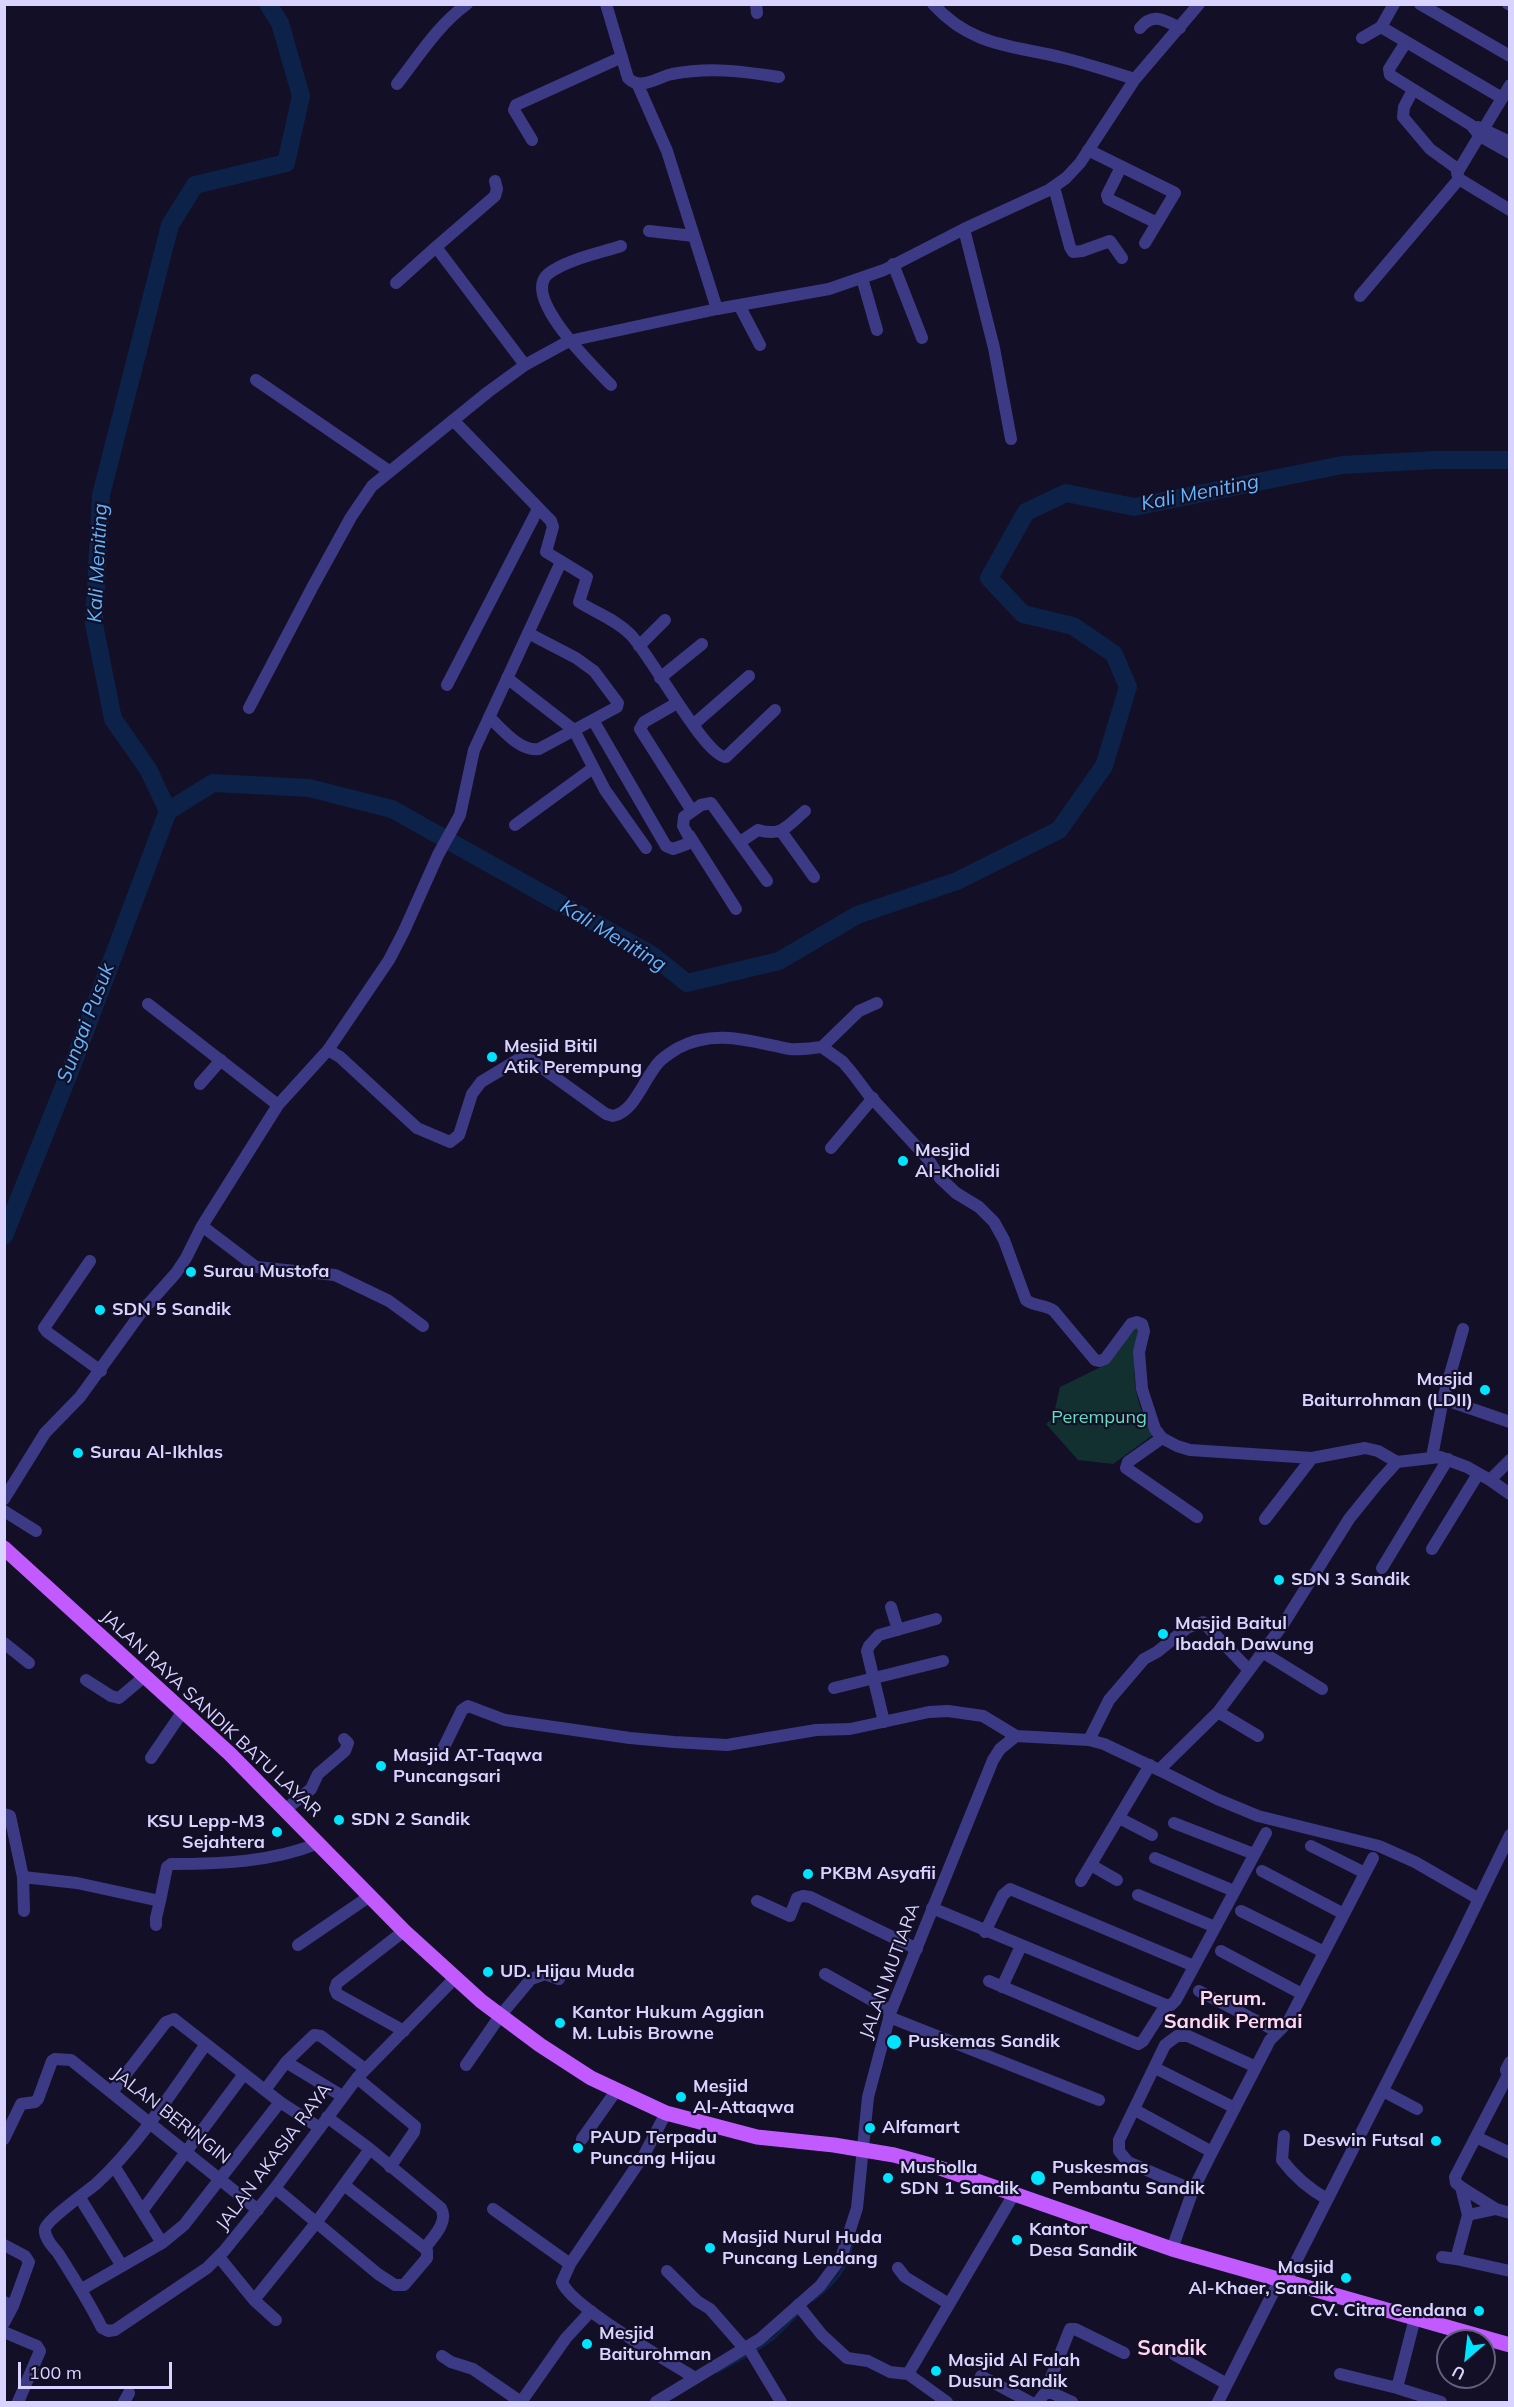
<!DOCTYPE html>
<html>
<head>
<meta charset="utf-8">
<style>
	body { margin:0 }
	#map { position:relative; width:1514px; height:2407px; overflow:hidden; background:#130f26; font-family:Mulish,sans-serif }
	canvas { display:block }
	.frame { position:absolute; inset:0; border:6px solid #d9d4ff; pointer-events:none }
	.north { position:absolute; left:1436px; top:2329px; width:60px; height:60px; box-sizing:border-box; background:#130f26; border:2px solid #625e7d; border-radius:50%; rotate:208deg; font-size:16px; font-weight:700; line-height:24px; text-align:center; color:#d9d4ff }
	.north::after { content:''; display:block; margin:auto; width:21px; height:27px; background:#00e5ff; clip-path:polygon(50% 0,100% 100%,50% 72%,0 100%) }
	.scale { position:absolute; left:18px; top:2362px; width:154px; height:27px; box-sizing:border-box; border:3px solid #d9d4ff; border-top:0; padding-left:8px; font-size:18px; line-height:21px; white-space:nowrap; color:#d9d4ff; -webkit-text-stroke:4px #130f26; paint-order:stroke }
</style>
</head>
<body>
<div id="map">
<canvas width="1514" height="2407"></canvas>
<div class="frame"></div>
<div class="north">U</div>
<div class="scale">100 m</div>
</div>
<script>
const ctx = document.querySelector('canvas').getContext('2d');
ctx.lineJoin = 'round';
function fill(path, color) { ctx.fillStyle = color; ctx.fill(path, 'evenodd'); }
function stroke(path, color, width, dash) { ctx.strokeStyle = color; ctx.lineWidth = width; ctx.lineCap = dash ? 'butt' : 'round'; ctx.setLineDash(dash || []); ctx.stroke(path); }
function write(font, color, halo, rows, align = 'center') {
  ctx.font = font + ' Mulish,sans-serif'; ctx.lineWidth = 4.5; ctx.setLineDash([]); ctx.textBaseline = 'middle'; ctx.strokeStyle = halo; ctx.fillStyle = color; for (const [text, x, y, turn = 0] of rows) {
    ctx.save(); ctx.translate(x, y); ctx.rotate((+turn || 0) * Math.PI / 180); ctx.textAlign = isNaN(turn) ? turn : align; if (halo) ctx.strokeText(text, 0, 0); ctx.fillText(text, 0, 0); ctx.restore();
  }
}
fill(new Path2D(`
	M1135,1327l3,1c-6,45 -7,66 15,107l-40,29 -35,-4 -32,-36 7,-6 7,-31 47,-23z`), '#12302f');
stroke(new Path2D(`
	M813,2300c21,-16 35,-31 39,-57
	M755,2351l19,-13 25,-25
	M717,2372l31,-17`), '#0c2248', 3);
stroke(new Path2D(`
	M268,4l12,19 21,73 -15,67 -91,22 -25,40 -69,270 -7,129 19,95 35,50 20,42 45,-28 96,5 83,21 260,146 35,28 92,-22 78,-46 100,-34 102,-51 45,-64 24,-79 -14,-33 -41,-28 -50,-12 -34,-36 37,-66 40,-19 68,14 208,-42 94,-5h74
	M4,1236l68,-170 96,-255`), '#0c2248', 18);
stroke(new Path2D(`
	M606,4l22,74c12,13 30,-1 44,-4 37,-7 70,-3 107,3
	M756,4l1,9
	M933,4c39,43 79,41 131,54 24,6 48,14 71,21
	M1420,4l90,52
	M1508,4l2,1
	M1381,27l121,71
	M1140,28c13,-16 24,-8 40,0
	M1362,38l19,-11 13,-23
	M1406,42l-17,27 1,6 81,50 9,11 30,17
	M637,83l30,68 50,158
	M397,84c22,-28 40,-58 70,-80
	M1510,85l-53,88 2,6 51,31
	M1413,90l-9,17 -1,10 27,32 29,21
	M1478,127l32,15
	M532,140l-18,-30 2,-5 106,-48
	M1088,150l87,43 -30,50
	M1121,167l-14,28 1,4 49,24
	M1054,187l16,60 3,5 9,-1 28,-10 12,17
	M964,229l30,119 17,91
	M649,231l45,5
	M436,247l59,-51 2,-7 -2,-8
	M893,264l29,74
	M862,278l15,52
	M396,283l40,-36 89,118
	M1360,296l99,-117
	M739,305l21,40
	M256,380l133,91
	M611,385c-17,-18 -90,-88 -63,-111 17,-14 52,-21 73,-28
	M453,420l98,101 2,6 -7,25 41,25 -8,25c17,11 36,17 51,32 19,18 75,123 96,123l49,-47
	M639,646l26,-26
	M507,678l67,52 31,60 41,58
	M660,678l42,-34
	M447,685l91,-176
	M677,703l-33,19 -4,7 52,82
	M249,708l64,-122 38,-69 21,-31 116,-94 37,-27 44,-24 148,-32 112,-20 55,-19 80,-41 85,-39 17,-12 14,-15 55,-84 64,-75
	M489,717c13,12 31,35 50,32l78,-42 1,-4 -24,-32 -18,-13 -48,-25
	M593,720l73,126 7,3 14,-5 3,-5 -7,-13 1,-9 17,-12 10,-2 56,78
	M694,724l55,-48
	M515,825l78,-57
	M781,831l33,46
	M689,835l47,74
	M740,842l18,-12c24,7 29,-4 47,-19
	M148,1004l130,101
	M822,1047l37,-36 18,-8
	M328,1050l61,-90 15,-29 34,-76 22,-40 14,-65 87,-188
	M200,1084l21,-24
	M831,1148l42,-50
	M202,1226l54,41 79,8 54,26 34,25
	M90,1261l-46,67 3,4 54,39
	M1443,1399l20,-70
	M1162,1438l-34,24 -2,6 71,49
	M1432,1457l11,-58 67,23
	M1490,1480l20,14
	M4,1499l41,-66 35,-36 63,-87 33,-37 10,-15 16,-32 76,-121 50,-55 12,7 77,71 33,14 9,-7 13,-41 9,-12 38,-23 12,1 75,54 7,2c23,-5 31,-39 47,-55 5,-5 12,-9 18,-13 38,-20 74,-6 112,1 10,1 22,-1 32,-2l21,15 10,12 15,20 60,65 12,19 16,15 23,14 15,15 10,18 22,60c9,7 19,4 28,11l41,49 5,1 5,-2 26,-35 6,-2 5,2 2,7 -5,21 3,37 13,40 7,9 15,8 13,4 122,8 53,-10 13,3 19,11
	M4,1511l32,20
	M1265,1519l47,-61
	M1432,1549l46,-75
	M1382,1568l66,-109
	M891,1607l7,23
	M4,1643l25,20
	M1262,1652l60,37
	M86,1680l25,16 8,2 25,-21
	M834,1688l109,-27
	M1218,1712l40,24
	M884,1722l-17,-71 2,-5 10,-11 57,-16
	M1089,1740l20,-40 35,-41 13,-7 30,-24 16,-6 45,47
	M441,1753l21,-43 6,-4 37,14 125,18 44,4 53,3 89,-15 34,-1 79,-17 19,-1 35,5 33,20
	M151,1758l32,-47
	M1159,1770l58,29 41,17 121,30 36,16 64,37
	M286,1809l25,-20 7,-15 27,-23 3,-8 -4,-4
	M4,1814l6,2 13,61 54,6 83,18 7,-34 4,-3c51,0 101,-2 148,-21
	M1119,1818l33,17
	M1174,1823l80,31
	M1311,1846l54,27
	M1155,1858l79,33
	M1091,1865l26,15
	M1262,1871l82,43
	M23,1877l1,34
	M1081,1881l69,-116
	M1138,1895l77,32
	M757,1901l33,15 7,-18 6,-2 7,1 107,52
	M932,1908l234,97h5l5,-5 90,-167
	M1241,1911l83,41
	M156,1925v-7l4,-17
	M404,1931l-67,52 -2,6 2,5 67,37
	M985,1932l18,-37 7,-6 184,77
	M298,1945l72,-49
	M1221,1951l81,43
	M825,1974l66,37
	M989,1981l149,63 5,-3 23,-36
	M1002,1987l19,-41
	M1199,1991l79,41
	M889,2017l210,83
	M206,2044c-34,48 -67,100 -110,140 -10,8 -49,36 -51,45 -1,9 8,18 13,24 16,25 31,49 44,75l6,3 7,-1 92,-62 17,-17 51,-63 82,-110 98,-100
	M286,2062l56,34
	M1510,2062l-4,8 2,5 -53,102 1,6 5,4 7,28 -12,44 54,12
	M466,2065l34,-49 31,-37 14,-5 14,5
	M1155,2068l80,40
	M357,2078l58,48 -1,6 -24,35
	M265,2090l21,-28 28,-27 7,1 44,33
	M1383,2091l34,18
	M112,2092l54,-70 8,-3 106,83 40,26
	M1135,2110l77,42
	M666,2113l-22,42 -74,109 -8,18c9,25 107,79 133,96
	M327,2117l43,32 71,59c8,14 -8,29 -16,40
	M1284,2136l-2,24c13,17 27,29 45,39
	M1476,2137l34,16
	M4,2139l17,-35 14,-2 3,-3 14,-38 3,-2 16,1 187,150
	M582,2139l34,-48
	M114,2166l48,77
	M1461,2187l35,22
	M275,2188l103,86 17,11h9l23,-27v-8l-83,-65
	M1193,2190l-65,-28 -9,-11v-11l46,-95 12,-9h11l68,31
	M80,2198l42,68
	M493,2209l77,55
	M142,2211l102,-137
	M1468,2215l28,-6 14,4
	M4,2245l21,11 4,6 -16,44 -9,-4
	M1172,2249l21,-59 19,-38 58,-112 18,-18 85,-164
	M219,2257l35,43 22,20
	M1442,2257l14,2
	M898,2268l7,9 44,27
	M667,2271l30,30 13,8 35,40
	M1286,2281l170,-335 54,-111
	M82,2289l80,-46 22,-18 96,-123
	M254,2300l62,-77 54,-74
	M798,2305l24,30 25,23 21,3 22,11 18,2 39,28
	M4,2323l9,-17
	M4,2332l33,14 3,5 -22,51
	M748,2347l33,55
	M1175,2355l52,29
	M442,2356l9,6 22,7 48,33
	M908,2374l106,-180
	M1340,2374l57,14 44,14
	M981,2376l49,26
	M1397,2388l18,-70
	M1045,2393h7l20,9
	M124,2402l5,-9
	M521,2402l45,-64 25,-27
	M656,2402l104,-63 60,-53 21,-28 16,-50 11,-111 23,-86 102,-251 7,-11 16,-13 73,4 15,4 55,26 59,-58 64,-86 67,-107 29,-36 19,-21 43,-5 27,10 23,13 20,-20
	M1038,2402l7,-9 25,-64h5l49,24
	M1218,2402l62,-123`), '#3d3a85', 12);
stroke(new Path2D(`
	M4,1548l226,206 174,177 77,70 59,44 51,33 75,35 91,24 77,8 60,10 40,11 238,83 338,96`), '#c25bff', 15);
for (const [x, y, r, color] of [
	[492,1057,6,"#00e5ff"],
	[903,1161,6,"#00e5ff"],
	[191,1272,6,"#00e5ff"],
	[100,1310,6,"#00e5ff"],
	[1485,1390,6,"#00e5ff"],
	[78,1453,6,"#00e5ff"],
	[1279,1580,6,"#00e5ff"],
	[1163,1634,6,"#00e5ff"],
	[381,1766,6,"#00e5ff"],
	[339,1820,6,"#00e5ff"],
	[277,1832,6,"#00e5ff"],
	[808,1874,6,"#00e5ff"],
	[488,1972,6,"#00e5ff"],
	[560,2023,6,"#00e5ff"],
	[894,2042,8,"#00e5ff"],
	[681,2097,6,"#00e5ff"],
	[870,2128,6,"#00e5ff"],
	[1436,2141,6,"#00e5ff"],
	[578,2148,6,"#00e5ff"],
	[888,2178,6,"#00e5ff"],
	[1038,2178,8,"#00e5ff"],
	[1017,2240,6,"#00e5ff"],
	[710,2248,6,"#00e5ff"],
	[1346,2278,6,"#00e5ff"],
	[1479,2311,6,"#00e5ff"],
	[587,2344,6,"#00e5ff"],
	[936,2371,6,"#00e5ff"]
]) { const dot = new Path2D(); dot.arc(x, y, r, 0, 2 * Math.PI); ctx.fillStyle = color; ctx.fill(dot); stroke(dot, '#130f26', 2); }
write('bold 18px', '#d9d4ff', '#130f26', [
	["Mesjid Bitil",504,1047],
	["Atik Perempung",504,1068],
	["Mesjid",915,1151],
	["Al-Kholidi",915,1172],
	["Surau Mustofa",203,1272],
	["SDN 5 Sandik",112,1310],
	["Masjid",1473,1380,"right"],
	["Baiturrohman (LDII)",1473,1401,"right"],
	["Surau Al-Ikhlas",90,1453],
	["SDN 3 Sandik",1291,1580],
	["Masjid Baitul",1175,1624],
	["Ibadah Dawung",1175,1645],
	["Masjid AT-Taqwa",393,1756],
	["Puncangsari",393,1777],
	["SDN 2 Sandik",351,1820],
	["KSU Lepp-M3",265,1822,"right"],
	["Sejahtera",265,1843,"right"],
	["PKBM Asyafii",820,1874],
	["UD. Hijau Muda",500,1972],
	["Kantor Hukum Aggian",572,2013],
	["M. Lubis Browne",572,2034],
	["Puskemas Sandik",908,2042],
	["Mesjid",693,2087],
	["Al-Attaqwa",693,2108],
	["Alfamart",882,2128],
	["PAUD Terpadu",590,2138],
	["Puncang Hijau",590,2159],
	["Deswin Futsal",1424,2141,"right"],
	["Musholla",900,2168],
	["SDN 1 Sandik",900,2189],
	["Puskesmas",1052,2168],
	["Pembantu Sandik",1052,2189],
	["Kantor",1029,2230],
	["Desa Sandik",1029,2251],
	["Masjid Nurul Huda",722,2238],
	["Puncang Lendang",722,2259],
	["Masjid",1334,2268,"right"],
	["Al-Khaer, Sandik",1334,2289,"right"],
	["CV. Citra Cendana",1467,2311,"right"],
	["Mesjid",599,2334],
	["Baiturohman",599,2355],
	["Masjid Al Falah",948,2361],
	["Dusun Sandik",948,2382]
], 'left');
write('18px', '#5fe0c0', '#130f26', [
	["Perempung",1099,1418]
]);
write('18px', '#d9d4ff', '#130f26', [
	["JALAN RAYA SANDIK BATU LAYAR",211,1714,43],
	["JALAN MUTIARA",890,1971,-70],
	["JALAN BERINGIN",171,2116,38],
	["JALAN AKASIA RAYA",274,2157,-53]
]);
write('italic 20px', '#62b6ff', '#130f26', [
	["Kali Meniting",1200,493,-11],
	["Kali Meniting",98,563,-87],
	["Kali Meniting",613,936,31],
	["Sungai Pusuk",86,1023,-69]
]);
write('bold 20px', '#ffd6f0', '#130f26', [
	["Perum.",1233,1999],
	["Sandik Permai",1233,2022]
]);
write('bold 21px', '#ffd6f0', '#130f26', [
	["Sandik",1172,2349]
]);
</script>
</body>
</html>
